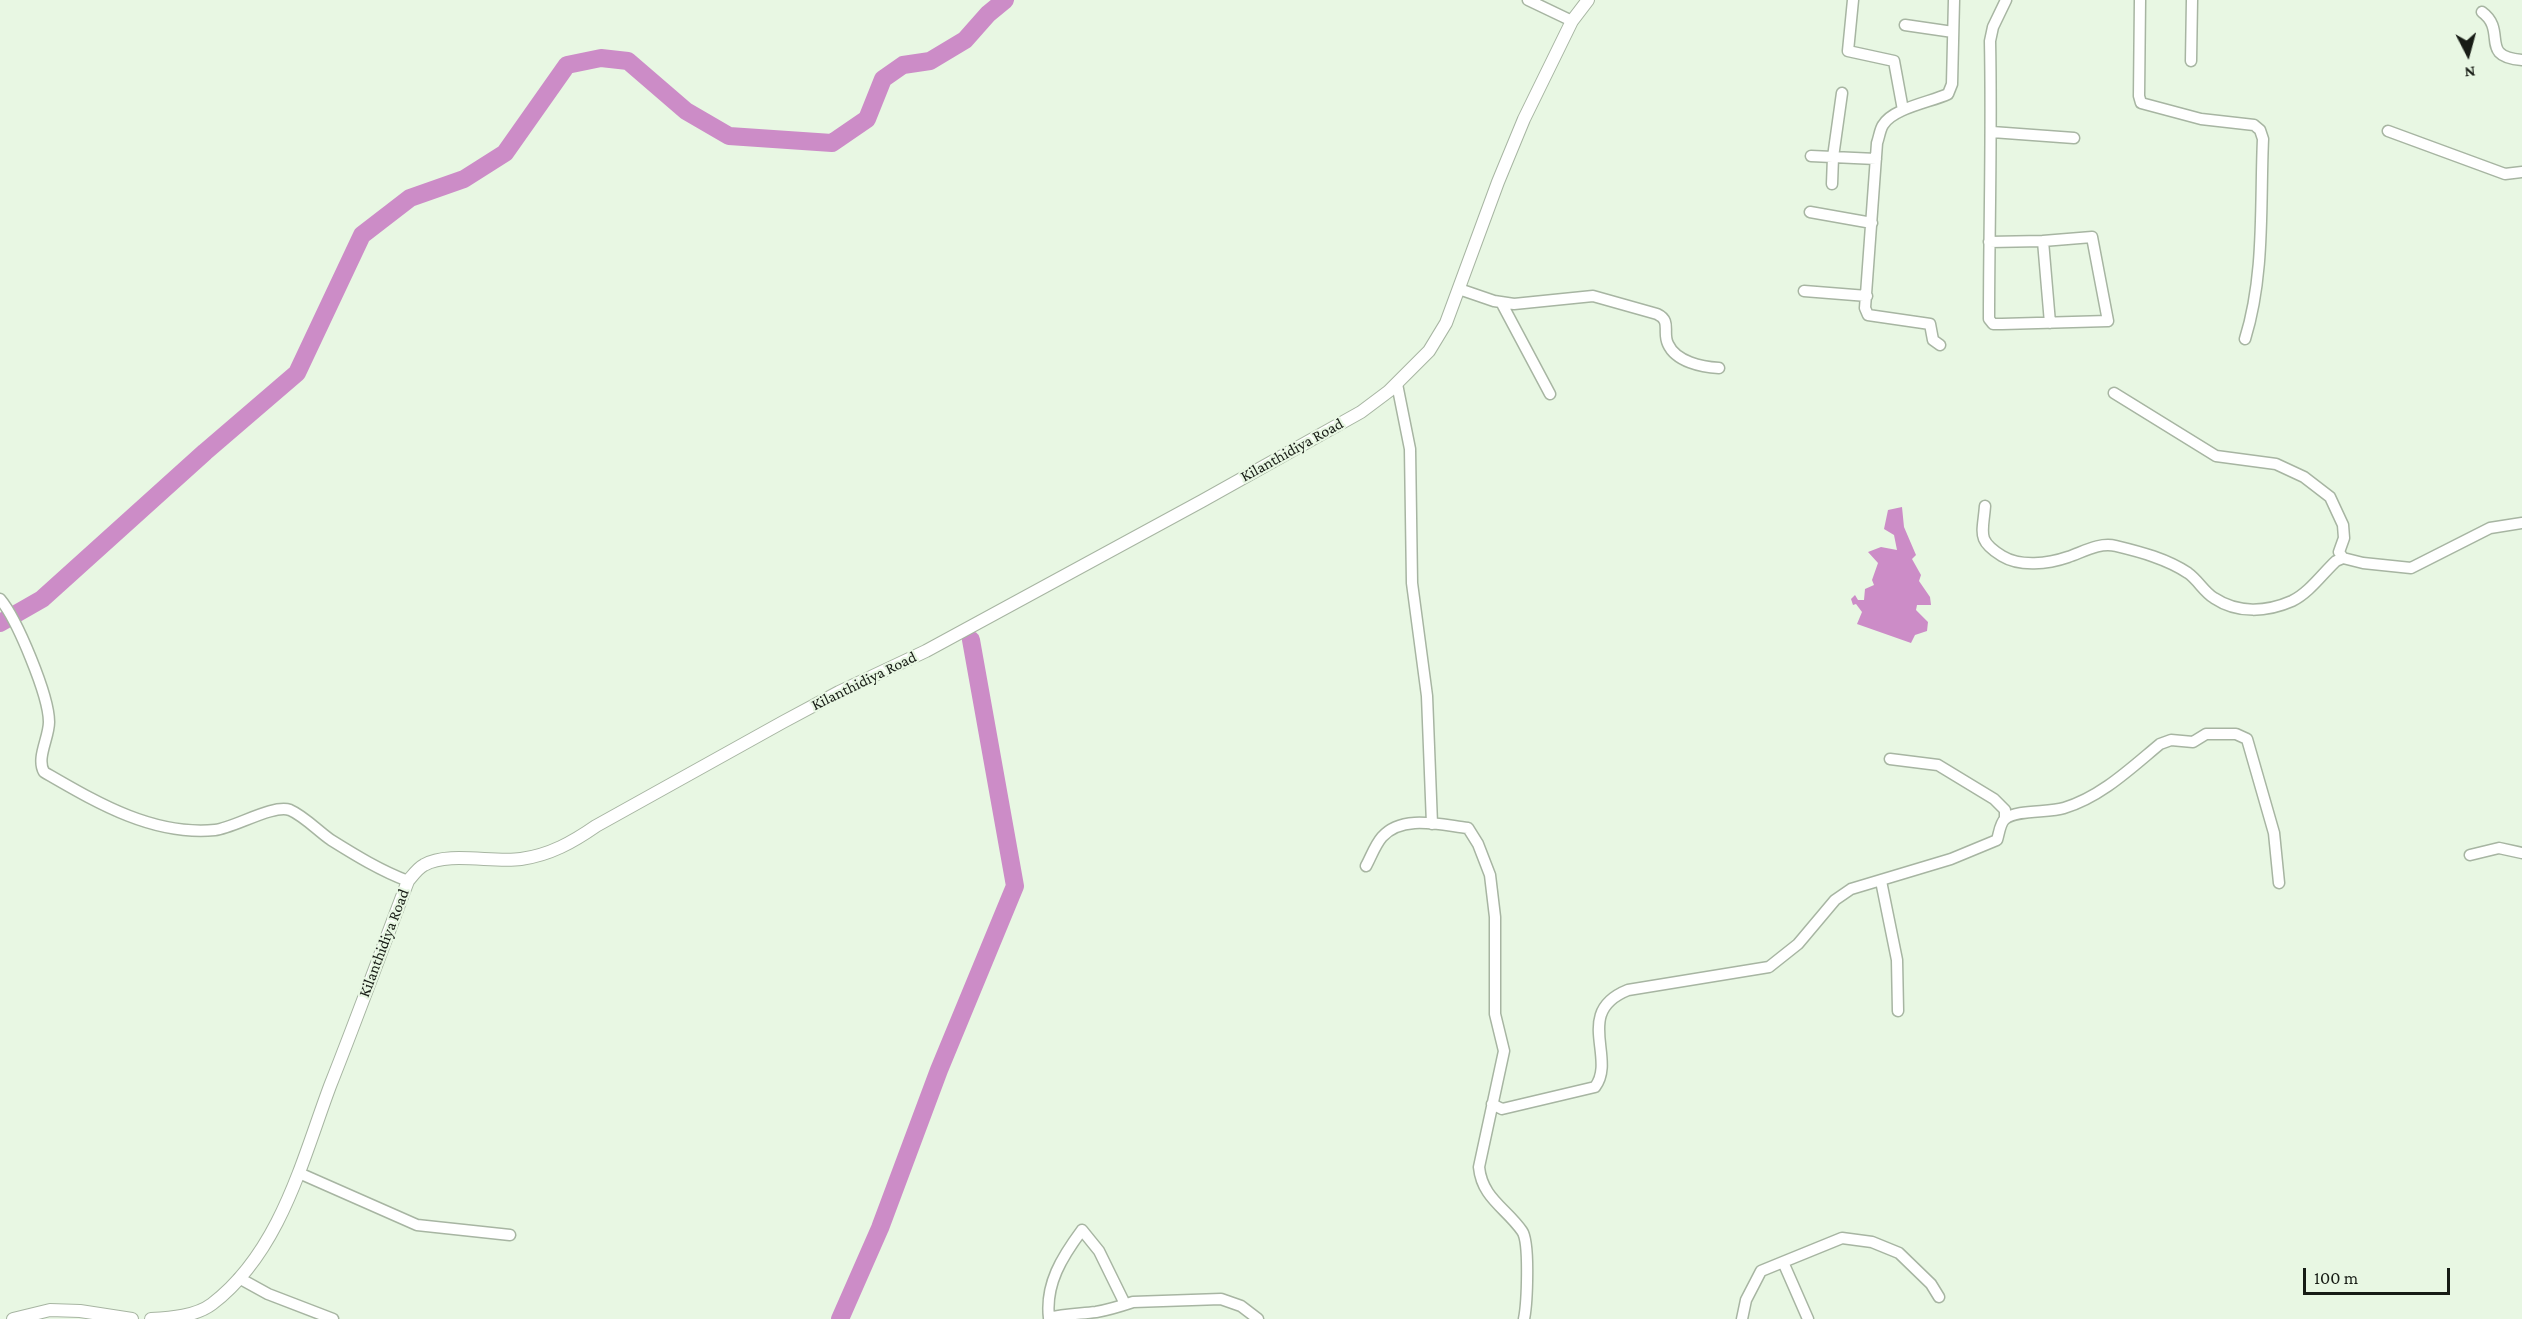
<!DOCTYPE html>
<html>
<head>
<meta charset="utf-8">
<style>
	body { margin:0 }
	#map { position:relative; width:2522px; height:1319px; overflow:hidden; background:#e8f7e3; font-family:"Crimson Pro",serif }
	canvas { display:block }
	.north { position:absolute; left:2438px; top:24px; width:60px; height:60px; -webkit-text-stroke:4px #e8f7e3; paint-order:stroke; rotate:174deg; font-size:16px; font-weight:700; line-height:24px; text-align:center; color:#171c15 }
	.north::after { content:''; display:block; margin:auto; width:21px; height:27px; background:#171c15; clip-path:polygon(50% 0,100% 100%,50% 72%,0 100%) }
	.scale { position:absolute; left:2303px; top:1268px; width:147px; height:27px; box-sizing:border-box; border:3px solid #171c15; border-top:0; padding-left:8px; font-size:18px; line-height:21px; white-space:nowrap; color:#171c15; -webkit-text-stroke:4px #e8f7e3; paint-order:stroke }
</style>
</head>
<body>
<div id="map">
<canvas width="2522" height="1319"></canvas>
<div class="north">N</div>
<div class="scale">100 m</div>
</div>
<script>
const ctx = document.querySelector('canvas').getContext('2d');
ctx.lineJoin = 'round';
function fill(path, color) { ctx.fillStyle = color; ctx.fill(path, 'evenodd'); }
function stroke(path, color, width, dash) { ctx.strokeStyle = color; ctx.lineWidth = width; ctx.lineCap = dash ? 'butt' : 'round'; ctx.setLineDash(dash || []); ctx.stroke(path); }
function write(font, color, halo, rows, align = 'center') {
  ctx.font = font + ' "Crimson Pro",serif'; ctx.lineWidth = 4.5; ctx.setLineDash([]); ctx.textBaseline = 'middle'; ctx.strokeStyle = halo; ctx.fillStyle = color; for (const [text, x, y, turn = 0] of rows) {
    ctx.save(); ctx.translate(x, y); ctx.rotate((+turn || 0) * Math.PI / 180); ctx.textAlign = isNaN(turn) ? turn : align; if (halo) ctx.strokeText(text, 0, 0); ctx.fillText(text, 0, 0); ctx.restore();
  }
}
fill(new Path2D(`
	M1902,507l2,20 12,28 -4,4 9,16 -2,6 11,16 1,8h-14l-1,5 12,12 -1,9 -12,4 -4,8 -54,-19 5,-12 -6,-8 -3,1 -2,-6 4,-4 3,5h6l1,-11 9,-4 -2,-5 6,-17 -10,-11 13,-5 16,3 -3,-15 -10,-6 4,-19z`), '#cc8cc7');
stroke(new Path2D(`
	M0,623l42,-24 163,-147 92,-79 65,-138 48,-37 54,-19 41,-26 62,-88 34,-7 27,3 58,50 43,25 103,7 35,-24 16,-40 20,-14 27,-4 35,-21 23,-26 17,-14
	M840,1319l40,-91 59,-158 76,-184 -44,-246`), '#cc8cc7', 18);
const minor = new Path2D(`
	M1528,0l44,21
	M1853,0l-5,51 46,10 9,49
	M2140,0l-1,96 2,7 60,16 53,6 6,5 3,9c-3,66 2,136 -18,200
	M2482,12c26,19 -4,45 40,48
	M1905,25l48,7
	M2191,61l1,-61
	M2388,131l117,43 17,-2
	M1992,132l82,6
	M1811,156l65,3
	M1832,184l1,-27 9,-64
	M1810,212l62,11
	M2043,241l7,82
	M1989,242l54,-1 49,-4 16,84 -106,3h-9l-4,-5c0,-92 3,-185 1,-278l3,-14 13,-27
	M1459,289l35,12 20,3 79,-8 64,18c15,7 5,18 11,30 8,18 34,23 51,24
	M1804,291l63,5
	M1501,302l49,92
	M1940,345l-7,-5 -3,-16 -62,-9 -3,-7 12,-165c2,-5 3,-14 6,-18 10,-17 48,-23 65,-31l4,-10 2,-84
	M1397,384l13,65 2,134 15,113 5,128
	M2114,393l102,63 60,8 28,13 26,20 13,28 1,13 -5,14 4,6
	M1985,506c-2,27 -9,34 17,50 18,11 46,8 66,1 15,-5 31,-15 48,-11 25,6 51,13 72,27 10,7 16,19 26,25 24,16 53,14 78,3 17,-8 31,-28 44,-40l7,-3 20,5 48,5 79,-40 32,-5
	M0,599c17,20 49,97 49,123 0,16 -13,36 -5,50 52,30 108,64 171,58 19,-2 58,-26 75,-20 14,6 28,21 41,30 24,15 50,31 77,41
	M1890,759l48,6 56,34 11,11v9
	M2470,855l29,-7 23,5
	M1366,866c5,-9 9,-21 16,-29 20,-23 59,-12 86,-9l10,16 12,31 5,42v97l9,37 -25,116c3,31 27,41 43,64 8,11 5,73 2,88
	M1881,881l16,79 1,51
	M1492,1104l10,5 93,-22c22,-29 -22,-75 33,-97l141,-23 29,-23 37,-44 16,-11 100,-30 46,-19c2,-6 3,-17 8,-21 12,-10 44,-6 59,-11 37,-11 67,-40 96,-64l11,-4 22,2 13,-8h30l11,5 27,94 5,50
	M299,1173l118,52 93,10
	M1783,1262l59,-24 30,4 27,11 32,31 8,13
	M239,1278l29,16 65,25
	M1125,1304l-26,-53 -17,-21c-20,27 -37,54 -33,88 15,-4 31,-4 47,-6 12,-2 25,-6 37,-10l88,-3 20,7 17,13
	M1742,1319l4,-19 15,-29 22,-9 25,57`);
const tertiary = new Path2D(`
	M13,1319l37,-9 30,1 52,8
	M151,1319c20,-1 45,-3 61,-15 68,-52 90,-143 118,-218 27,-68 52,-137 78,-205 5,-6 10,-13 16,-16 24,-14 69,-2 97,-6 29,-4 52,-17 75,-33l187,-104 56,-30 87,-41 276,-150 159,-89 28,-21 40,-40 17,-28 52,-141 26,-63 48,-98 16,-21`);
stroke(minor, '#a7b5a2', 13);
stroke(tertiary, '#a7b5a2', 14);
stroke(minor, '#fff', 10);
stroke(tertiary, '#fff', 12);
write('16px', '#171c15', '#e8f7e3', [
	["Kilanthidiya Road",1292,450,-29],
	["Kilanthidiya Road",864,681,-26],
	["Kilanthidiya Road",384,943,-69]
]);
</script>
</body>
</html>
